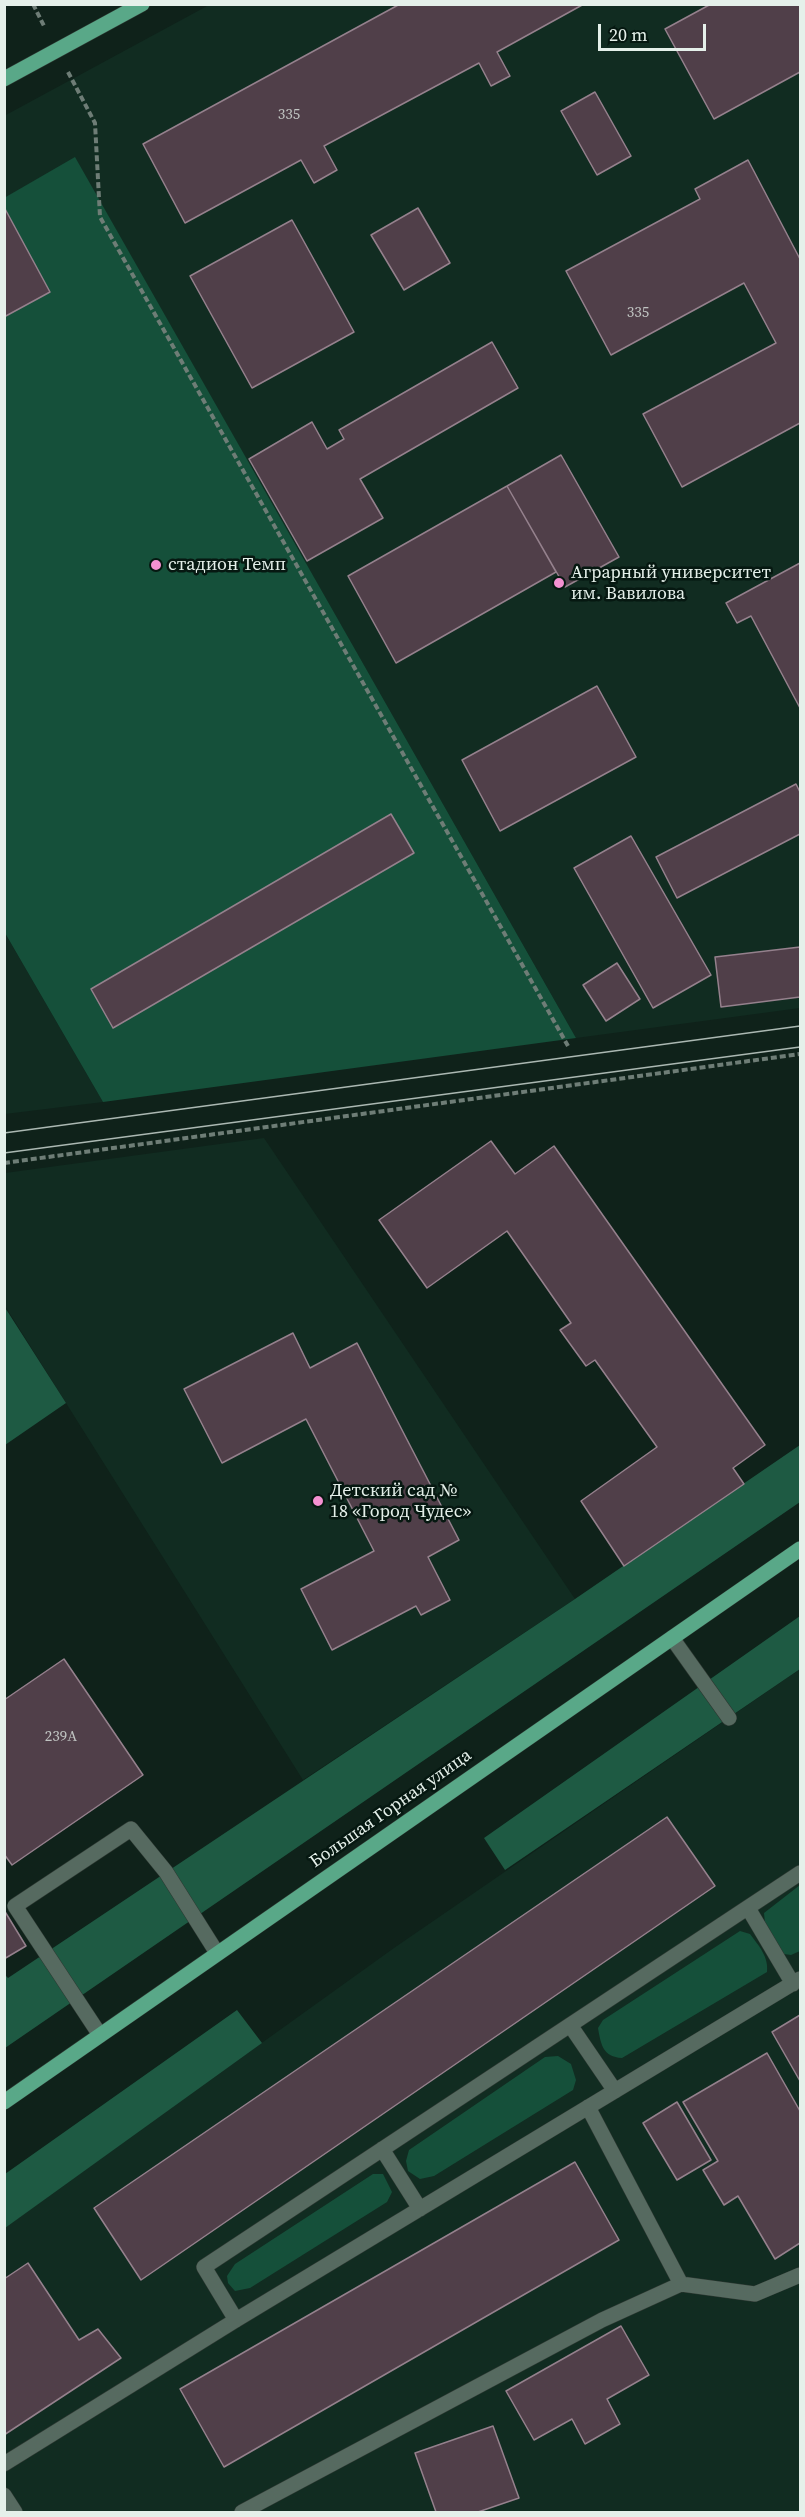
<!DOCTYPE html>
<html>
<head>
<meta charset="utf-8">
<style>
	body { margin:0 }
	#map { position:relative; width:805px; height:2517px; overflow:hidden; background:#0f221a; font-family:"Source Serif 4",serif }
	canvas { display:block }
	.frame { position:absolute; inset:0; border:6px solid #e5f0ea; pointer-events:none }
	.scale { position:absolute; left:598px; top:24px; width:108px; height:27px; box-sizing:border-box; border:3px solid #e5f0ea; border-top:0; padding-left:8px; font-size:18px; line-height:21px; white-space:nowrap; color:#e5f0ea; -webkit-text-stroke:4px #061811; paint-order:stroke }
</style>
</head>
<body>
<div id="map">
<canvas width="805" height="2517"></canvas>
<div class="frame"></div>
<div class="scale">20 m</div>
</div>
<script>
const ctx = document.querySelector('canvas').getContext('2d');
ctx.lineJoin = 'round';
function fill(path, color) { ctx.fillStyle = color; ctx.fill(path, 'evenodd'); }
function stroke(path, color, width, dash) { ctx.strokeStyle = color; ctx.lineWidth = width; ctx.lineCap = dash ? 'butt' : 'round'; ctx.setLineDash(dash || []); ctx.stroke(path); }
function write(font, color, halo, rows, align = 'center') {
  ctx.font = font + ' "Source Serif 4",serif'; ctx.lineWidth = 5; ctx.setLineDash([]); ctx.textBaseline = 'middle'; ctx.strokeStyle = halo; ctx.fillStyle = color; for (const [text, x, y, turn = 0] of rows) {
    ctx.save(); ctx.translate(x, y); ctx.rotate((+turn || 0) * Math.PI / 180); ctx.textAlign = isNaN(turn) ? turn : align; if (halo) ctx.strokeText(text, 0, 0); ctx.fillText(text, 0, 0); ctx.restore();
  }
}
fill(new Path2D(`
	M209,5h591v1003l-224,30 -501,-880 -70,40 -1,-82z
	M5,933l98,169 -98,12z
	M264,1138l311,461 -272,181 -298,-474v-133z
	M800,1669v843h-795l-1,-284 390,-280z`), '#112c21');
fill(new Path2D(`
	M75,157l501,881 -473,64 -98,-169 -1,-735z
	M800,1885v66l-9,4 -7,-1 -19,-31 -1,-10z
	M740,1931l10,3c9,12 19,23 17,38l-145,86c-19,-1 -21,-13 -24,-30l5,-8z
	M558,2056l13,8 5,16 -3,10 -139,86 -14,3 -12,-8 -2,-10 3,-11 136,-93z
	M373,2174h10l9,18 -5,10 -137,86 -15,3 -7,-8 -1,-7 8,-12z`), '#15503a');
fill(new Path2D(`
	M4,1306l62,97 -61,42h-1z
	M800,1445v57l-795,546 -1,-74 4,4 567,-379z
	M800,1616v53l-295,201 -21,-32z
	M237,2010l25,33 -257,185v-54z`), '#1e5a43');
const building = new Path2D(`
	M400,4h184l-87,48 13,24 -19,10 -12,-23 -155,83 13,24 -23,13 -13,-23 -116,63 -42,-79z
	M711,4h89v68l-86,47 -49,-90z
	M595,92l36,64 -34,19 -36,-64z
	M748,160l52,99v164l-118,64 -39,-73 133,-71 -32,-60 -133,72 -45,-84 134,-72 -5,-10z
	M4,207l46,85 -46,25z
	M418,208l32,55 -46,27 -33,-55z
	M292,220l62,112 -102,56 -62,-112z
	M492,342l26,46 -158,91 23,39 -76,43 -58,-102 63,-37 15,27 17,-10 -5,-9z
	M561,455l58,102 -54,30 -58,-101z
	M507,486l49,86 -160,91 -48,-87z
	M800,563v145l-49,-92 -14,7 -11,-20z
	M597,686l39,71 -136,74 -38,-71z
	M796,784l4,8v42l-123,64 -21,-41z
	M391,814l23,39 -301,175 -22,-39z
	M631,836l80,139 -58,33 -79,-140z
	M800,947v50l-79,10 -6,-50z
	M617,963l23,36 -34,22 -23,-36z
	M491,1141l24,33 39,-28 211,299 -32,23 11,16 -120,82 -43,-65 76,-54 -62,-87 -9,6 -26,-36 11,-7 -64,-92 -80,57 -48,-68z
	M293,1333l17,35 47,-25 102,197 -31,17 22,43 -29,15 -5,-9 -84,44 -31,-61 73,-38 -68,-132 -84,44 -38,-74z
	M64,1659l79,116 -131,90 -8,-11v-154z
	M667,1817l48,69 -574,394 -47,-72z
	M4,1910l22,36 -22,13z
	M800,2015v66l-28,-49z
	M767,2053l33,58v132l-25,16 -37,-63 -14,9 -21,-35 15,-9 -35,-59z
	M677,2102l34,58 -34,20 -34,-57z
	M575,2162l44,78 -395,227 -44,-78z
	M28,2263l51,77 19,-11 23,29 -117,77v-156z
	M621,2326l28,49 -42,24 13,25 -35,20 -13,-25 -38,21 -28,-49z
	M493,2426l26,72 -41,14h-42l-21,-59z`);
fill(building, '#503f49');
stroke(building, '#95818d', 1.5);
const service = new Path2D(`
	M672,1638l57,80
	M748,1908l45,76
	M570,2025l45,66
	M100,2035l-85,-129 116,-77 35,43 51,81
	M588,2107l93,177 74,10 45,-19
	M382,2149l38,60
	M236,2320l-32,-53 596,-394
	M4,2464l232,-144 564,-341
	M4,2495l11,17
	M242,2512l360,-192 79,-36`);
const primary = new Path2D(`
	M4,79l138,-75
	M4,2102l796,-553`);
stroke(service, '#2e3933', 16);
stroke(primary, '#2e3933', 16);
stroke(new Path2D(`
	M33,4l12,24
	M68,72l27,51 5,94 468,829
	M4,1163l796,-109`), '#6e7d76', 4, [6, 3]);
stroke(service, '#566a60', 15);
stroke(primary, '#59a888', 15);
stroke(new Path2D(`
	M4,1133l796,-107
	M4,1153l796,-106`), '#abb8b2', 1.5);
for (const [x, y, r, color] of [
	[156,565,6,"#f591d2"],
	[559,583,6,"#f591d2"],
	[318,1501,6,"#f591d2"]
]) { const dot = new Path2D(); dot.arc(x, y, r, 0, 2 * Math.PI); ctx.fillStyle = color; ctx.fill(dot); stroke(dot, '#061811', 2); }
write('15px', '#c0c4c2', null, [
	["335",289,115],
	["335",638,313],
	["239А",61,1737]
]);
write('18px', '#e5f0ea', '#061811', [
	["стадион Темп",168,565],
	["Аграрный университет",571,573],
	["им. Вавилова",571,594],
	["Детский сад №",330,1491],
	["18 «Город Чудес»",330,1512]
], 'left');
write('18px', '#e5f0ea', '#061811', [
	["Большая Горная улица",391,1809,-35]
]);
</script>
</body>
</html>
